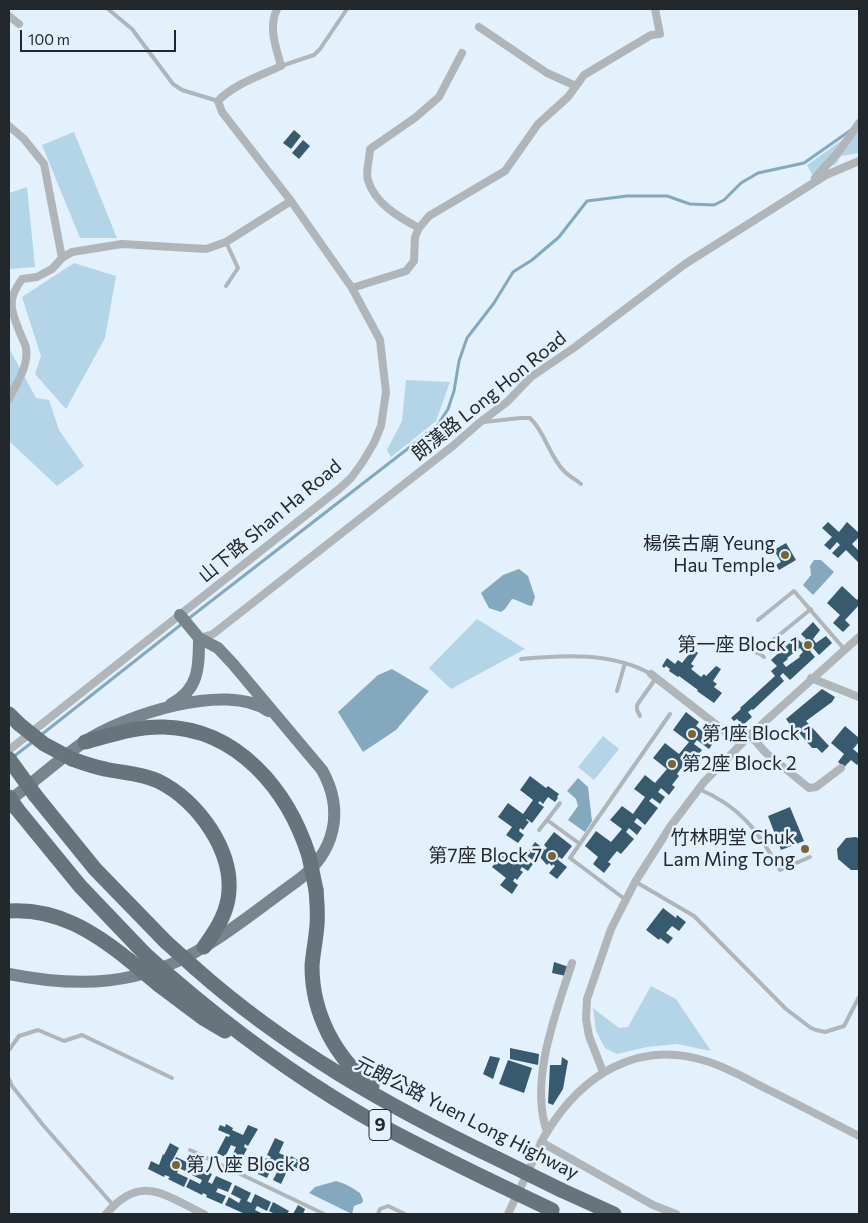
<!DOCTYPE html>
<html>
<head>
<meta charset="utf-8">
<style>
	body { margin:0 }
	#map { position:relative; width:868px; height:1223px; overflow:hidden; background:#e2f1fb; font-family:Commissioner,sans-serif }
	canvas { display:block }
	.frame { position:absolute; inset:0; border:10px solid #23282c; pointer-events:none }
	.scale { position:absolute; left:20px; top:30px; width:156px; height:22px; box-sizing:border-box; border:2px solid #23282c; border-top:0; padding-left:6px; font-size:15px; line-height:18px; white-space:nowrap; color:#23282c; -webkit-text-stroke:4px #e2f1fb; paint-order:stroke }
</style>
</head>
<body>
<div id="map">
<canvas width="868" height="1223"></canvas>
<div class="frame"></div>
<div class="scale">100 m</div>
</div>
<script>
const ctx = document.querySelector('canvas').getContext('2d');
ctx.lineJoin = 'round';
function fill(path, color) { ctx.fillStyle = color; ctx.fill(path, 'evenodd'); }
function stroke(path, color, width, dash) { ctx.strokeStyle = color; ctx.lineWidth = width; ctx.lineCap = dash ? 'butt' : 'round'; ctx.setLineDash(dash || []); ctx.stroke(path); }
function write(font, color, halo, rows, align = 'center') {
  ctx.font = font + ' Commissioner,"Noto Sans TC",sans-serif'; ctx.lineWidth = 5; ctx.setLineDash([]); ctx.textBaseline = 'middle'; ctx.strokeStyle = halo; ctx.fillStyle = color; for (const [text, x, y, turn = 0] of rows) {
    ctx.save(); ctx.translate(x, y); ctx.rotate((+turn || 0) * Math.PI / 180); ctx.textAlign = isNaN(turn) ? turn : align; if (halo) ctx.strokeText(text, 0, 0); ctx.fillText(text, 0, 0); ctx.restore();
  }
}
fill(new Path2D(`
	M859,128v25l-18,3 -5,8 -23,12 -6,-11z
	M74,132l43,106h-37l-38,-93z
	M27,187l8,80 -26,2v-76z
	M74,263l42,13 -11,62 -39,71 -31,-35 6,-18 -19,-59z
	M9,348l27,50 13,2 10,30 25,36 -27,20 -48,-45z
	M406,380l44,2 -14,39 -45,36 -4,-7 15,-29z
	M477,619l48,30 -74,40 -22,-21z
	M603,736l16,13 -25,31 -16,-13z
	M651,986l25,13 35,52 -34,-7 -30,3 -30,7 -12,-6 -9,-17 -3,-23 26,20 9,-1z`), '#b4d4e8');
fill(new Path2D(`
	M814,560h7l13,12 -21,23 -10,-10 8,-10 -1,-9z
	M519,569l9,7 7,21 -3,9c-7,-1 -13,-6 -20,-7l-7,10 -4,3 -12,-4 -8,-15 22,-18z
	M392,669l37,22 -33,39 -33,22 -25,-40 40,-37z
	M578,778l10,9 4,34 -7,11 -17,-12 10,-14 -2,-7 -9,-8z
	M336,1181c8,2 17,7 24,12l3,7 -1,3 -8,3 -2,8 -43,-21 6,-6z`), '#84a8be');
stroke(new Path2D(`
	M188,619l249,-193 11,-17 6,-18 5,-30 8,-23 27,-35 19,-31 19,-12 27,-23 28,-36 40,-5h40l23,8 24,1 10,-5 17,-17 17,-10 46,-10 47,-33
	M41,735l142,-112
	M13,757l21,-16`), '#84a8be', 3);
fill(new Path2D(`
	M294,130l7,6 -10,13 -8,-6z
	M303,140l7,6 -11,13 -7,-6z
	M828,522l11,10 8,-10 12,11v4l-7,7 7,7v12l-13,-13 -8,8 -6,-5 8,-8 -3,-3 -7,8 -6,-5 8,-8 -10,-9z
	M786,543l10,17 -17,10 -3,-5 5,-3 -7,-12z
	M842,586l15,14 2,-3v8l-14,15 5,5 -7,7 -10,-9 7,-8 -13,-12z
	M813,622l7,8 -7,9 3,4 10,-7 6,7 -13,12 -6,-7 -3,3 5,6 -25,23 -7,-7 -3,3 4,5 -31,29 -1,-1 -4,3 4,5 -9,8 -6,-6 -3,2 -3,-3 10,-9 -1,-1 35,-32 -4,-5 6,-5 -6,-6 25,-23 6,6 4,-4 -5,-5zM800,648l3,4 -4,4 1,1 -14,10 -3,-4 5,-4 -1,-1z
	M693,649l5,4 -7,11 3,2 -3,3 10,8 3,-3 2,2 10,-10 5,3 -8,12 4,3 -3,3 8,6 -8,10 -17,-12 1,-1 -19,-14 -1,1 -9,-6 1,-2 -4,-3 -2,2 -2,-2 5,-8 8,6 3,-4 4,3z
	M822,689l13,8 -3,5 -26,19 23,25 -7,7 -5,-5h-5l-16,-19 -2,1 -8,-11z
	M686,712l13,10 -3,4 16,12 -2,2 3,3 -4,6 -12,-9 -3,4 8,6 -13,16 -4,-3 -8,11 2,2 -7,9 3,2 -6,8 -8,-7 -3,4 7,5 -5,7 -8,-6 -3,3 9,7 -13,17 -8,-7 -3,4 8,6 -5,7 -8,-7 -3,4 8,7 -13,15 -4,-3 -9,11 3,2 -7,9 -11,-9 5,-7 -13,-11 11,-15 15,11 11,-13 -12,-9 12,-14 11,8 12,-17 -11,-8 11,-14 10,8 12,-14 -14,-11 12,-15 14,11 10,-12 -16,-12z
	M845,726l14,12v4l-6,7 6,5v9l-2,2 -6,-5 -7,7 -6,-5 6,-8 -13,-11z
	M530,776l16,12 2,-2 11,8 -2,3 1,1 -3,4 -7,-5 -5,7 -3,-3 -2,2 6,4 -12,16 -5,-4 -1,1 3,2 -6,8 -3,-2 -1,3 5,4 -6,8 -12,-8 6,-8 -14,-10 10,-14 15,11 10,-14 -13,-10z
	M790,807l14,34 -23,9 -13,-34z
	M554,832l18,14 -10,13 -3,-2 -2,2 10,8 -10,12 -8,-6 6,-7 -2,-2 -1,2 -3,-3 -2,2 -9,-10 -4,6 -8,-6 9,-13 10,8 2,-2 -3,-3z
	M856,837l3,2v31h-8l-13,-11 -1,-10 9,-11z
	M503,853l14,11 6,-7 10,7 -5,7 -6,-4 -2,3 3,2 -6,8 -2,-2 -2,3 5,4 -6,9 -12,-9 6,-7 -14,-11z
	M663,908l13,10 1,-3 9,7 -7,9 -7,-5 -6,7 7,5 -5,6 -8,-6 -1,2 -13,-10z
	M554,962l15,5 -3,9 -14,-3z
	M510,1048l29,6 -1,11 -28,-6z
	M490,1056l10,2 -7,21 -10,-5z
	M562,1057l6,4 -5,28 -10,16 -5,-2 2,-38h11z
	M508,1060l24,8 -8,25 -25,-9z
	M226,1124l7,4 -1,2 11,5 5,-10 10,4 -10,17 -3,-2 -1,3 3,2 -8,15 -9,-4 6,-13 -5,-2 -6,12 -8,-4 9,-17 3,1 1,-2 -12,-5 2,-5 5,2z
	M275,1138l9,4 -5,11 11,5 1,-2 7,4 -1,2 4,2 -2,5 -12,-5 -1,1 3,2 -8,17 -8,-4 6,-12 -6,-3 -6,13 -9,-4 8,-16 3,2 2,-3 -4,-2z
	M170,1143l9,5 -8,15 2,1 3,-7 17,8 -4,8 -10,-5 -2,5 11,5 -4,9 -16,-8 2,-2 -5,-2 -1,2 -16,-8 3,-8 8,4 4,-11 1,1z
	M196,1166l16,8 -4,8 4,2 4,-8 16,7 -4,9 -10,-4 -2,4 10,4 -4,8 -16,-7 1,-2 -4,-2 -1,2 -16,-8 4,-8 10,5 2,-4 -10,-5z
	M235,1185l16,8 -4,8 4,2 4,-9 16,8 -4,9 -10,-5 -2,4 8,4h-18l-20,-9 4,-8 10,6 2,-4 -10,-5z
	M273,1202l16,9 -2,3h-12l-6,-3z
	M298,1205l7,4 -2,5h-10z`), '#385a6e');
stroke(new Path2D(`
	M108,9l24,20 41,55 9,6 36,11
	M281,66l33,-11 6,-6 27,-40
	M226,242l12,26 -12,18
	M484,422l36,-4h10c16,15 19,39 35,54 4,4 11,8 16,12
	M758,620l36,-29 51,59
	M749,646l15,11
	M757,653l54,-44
	M521,659c43,-4 91,-7 130,15
	M617,691l8,-28
	M640,716l-3,-6v-5l19,-27
	M699,789c42,18 59,42 81,81l30,-13
	M560,803l-13,17 33,24
	M539,830l8,-10
	M636,882l58,34 92,93 25,19 5,2 9,2 19,-6 15,-29
	M626,900l-56,-42 100,-144
	M9,1050l10,-14 19,-6 26,11 18,-6 90,43
	M9,1079l3,7 31,39 70,80
	M190,1150l134,64
	M378,1214l2,-5 8,-3 17,8`), '#afb5b9', 4);
stroke(new Path2D(`
	M9,16l10,8
	M479,27l68,46 29,13
	M9,126l15,13 20,25 18,94
	M815,178l25,-28 19,-27
	M419,228c-19,-10 -45,-25 -51,-48 -3,-8 2,-22 2,-31l46,-32 23,-20 23,-44
	M352,288l54,-17 8,-10 1,-24 4,-9 10,-12 76,-45 33,-47 30,-27 16,-22 67,-40 9,-1 -5,-25
	M9,399c7,-15 20,-33 17,-51 -1,-5 -4,-10 -6,-15 -9,-23 -14,-32 2,-54l15,-2 15,-8 10,-11 10,-6 50,-8 84,5 20,-7 65,-41
	M199,638l14,-4 241,-189 25,-22 28,-21 24,-25 44,-30 110,-83 141,-89 33,-14
	M651,674l90,70
	M811,678l48,19
	M750,735l16,18 43,35 7,-1 25,-19
	M9,750l330,-261 12,-11 11,-15 12,-20 7,-17 5,-34 -6,-52 -28,-52 -61,-87 -69,-89 -4,-11c16,-17 42,-25 63,-35 -5,-19 -13,-38 -4,-57
	M603,1072l-14,-36 -3,-17 1,-20 24,-70 24,-47 35,-55 34,-45 46,-47 109,-98
	M547,1132c-18,-52 9,-119 25,-169
	M541,1142l112,63 23,9
	M106,1214c35,-41 58,-19 98,0
	M508,1214c8,-17 16,-34 24,-51 5,-11 9,-22 15,-31 35,-57 91,-93 159,-71 23,7 44,20 65,30 30,15 59,30 88,45`), '#afb5b9', 8);
stroke(new Path2D(`
	M171,704c28,-14 28,-37 28,-66
	M9,801c25,-19 49,-41 75,-59 38,-26 143,-61 184,-31
	M9,974c70,14 132,12 195,-27 32,-19 62,-44 93,-66 38,-28 48,-70 25,-111l-89,-106 -15,-16 -19,-10 -19,-23`), '#79858c', 12);
stroke(new Path2D(`
	M9,714l10,10
	M85,742c26,-7 52,-16 79,-15 74,2 124,63 145,129
	M72,759c11,4 22,8 33,10 18,4 36,4 53,12 40,19 78,72 70,118 -3,18 -14,34 -24,48
	M35,795l60,74 71,73
	M17,809l63,77 64,67
	M316,890c1,12 2,23 1,35 -1,14 -4,27 -5,41 0,47 23,92 60,120
	M9,911c47,-3 84,20 120,49
	M195,968c90,80 194,139 303,191
	M172,978c58,50 119,95 185,134 42,25 88,46 132,68
	M159,985l44,33 22,13
	M561,1190l53,24`), '#66747c', 15);
stroke(new Path2D(`
	M19,724l25,20 28,15
	M9,759l26,36
	M9,797l8,12
	M309,856l7,34
	M166,942l29,26
	M144,953l28,25
	M129,960l30,25
	M498,1159l63,31
	M489,1180l63,30`), '#66747c', 15);
for (const [x, y, r, color] of [
	[785,555,5,"#7a6433"],
	[808,645,5,"#7a6433"],
	[692,734,5,"#7a6433"],
	[672,764,5,"#7a6433"],
	[805,849,5,"#7a6433"],
	[552,856,5,"#7a6433"],
	[176,1165,5,"#7a6433"]
]) { const dot = new Path2D(); dot.arc(x, y, r, 0, 2 * Math.PI); ctx.fillStyle = color; ctx.fill(dot); stroke(dot, '#e2f1fb', 2); }
for (const [x, y, w] of [
	[380,1125,22]
]) { const box = new Path2D(); box.roundRect(x - w / 2, y - 15.5, w, 31, 4); ctx.fillStyle = '#e2f1fb'; ctx.fill(box); stroke(box, '#23282c', 1); }
write('bold 18px', '#23282c', null, [
	["9",380,1125]
]);
write('19px', '#23282c', '#e2f1fb', [
	["朗漢路 Long Hon Road",489,396,-39],
	["山下路 Shan Ha Road",270,521,-40],
	["元朗公路 Yuen Long Highway",467,1118,27]
]);
write('19px', '#23282c', '#e2f1fb', [
	["楊侯古廟 Yeung",775,544],
	["Hau Temple",775,566],
	["第一座 Block 1",798,645],
	["第1座 Block 1",702,734,"left"],
	["第2座 Block 2",682,764,"left"],
	["竹林明堂 Chuk",795,838],
	["Lam Ming Tong",795,860],
	["第7座 Block 7",542,856],
	["第八座 Block 8",186,1165,"left"]
], 'right');
</script>
</body>
</html>
